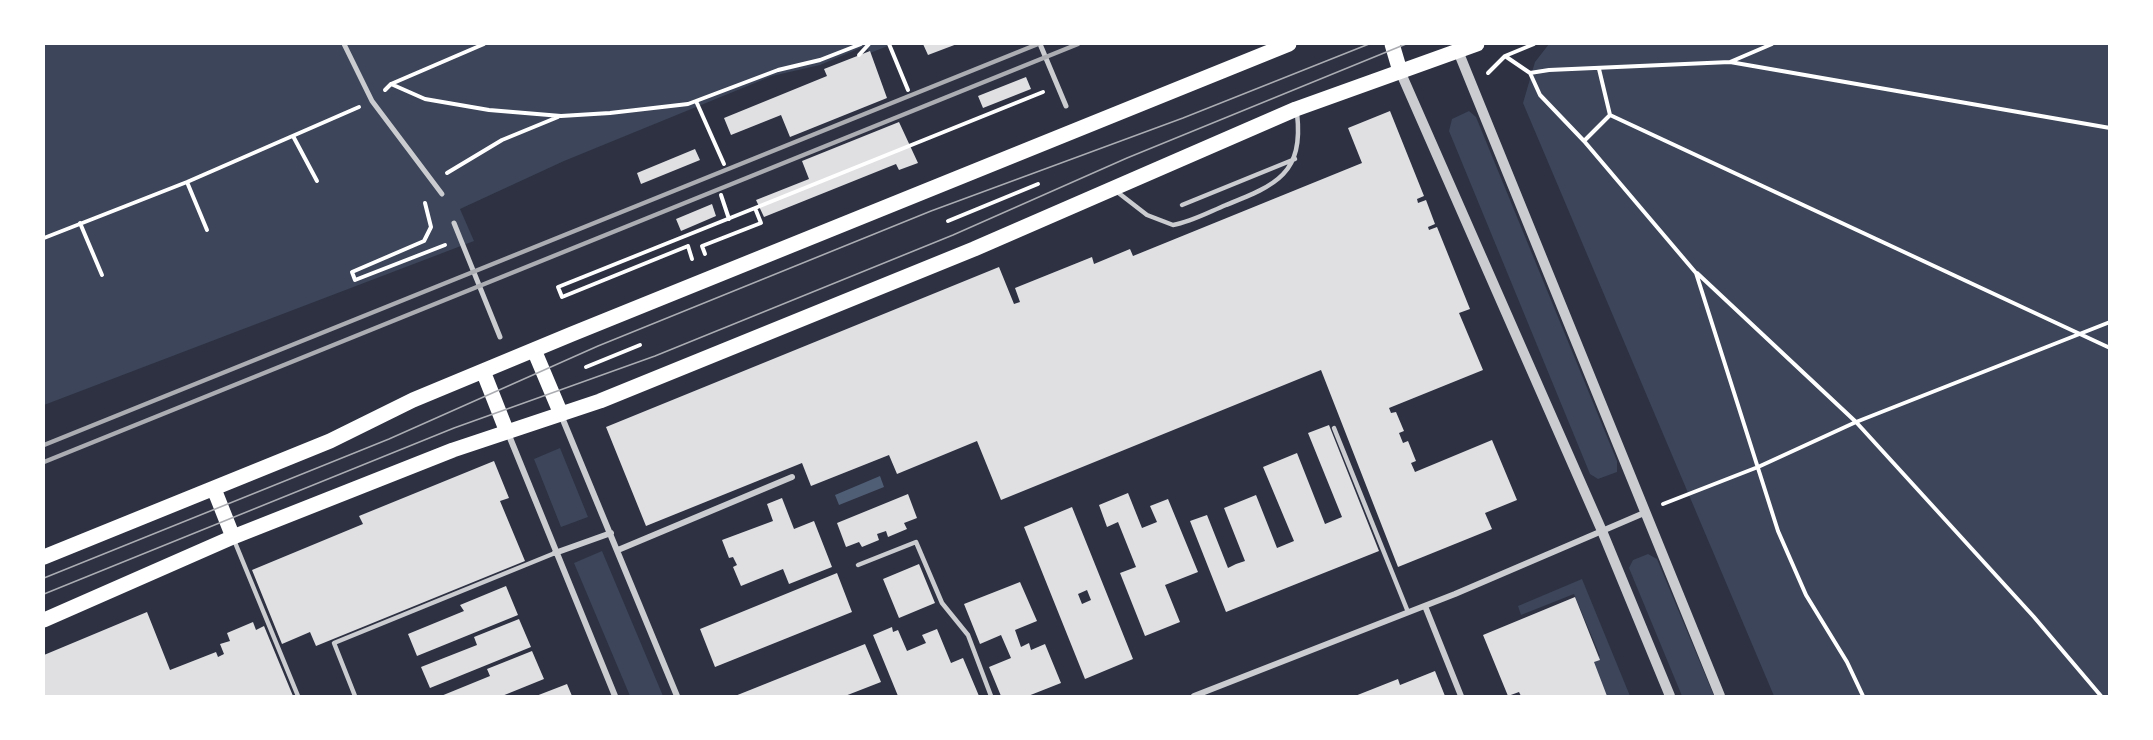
<!DOCTYPE html>
<html>
<head>
<meta charset="utf-8">
<style>
	body { margin:0 }
	#map { position:relative; width:2153px; height:740px; overflow:hidden; background:#2d3142; font-family:"Source Sans 3",sans-serif }
	canvas { display:block }
	.frame { position:absolute; inset:0; border:45px solid #fff; pointer-events:none }
</style>
</head>
<body>
<div id="map">
<canvas width="2153" height="740"></canvas>
<div class="frame"></div>
</div>
<script>
const ctx = document.querySelector('canvas').getContext('2d');
ctx.lineJoin = 'round';
function fill(path, color) { ctx.fillStyle = color; ctx.fill(path, 'evenodd'); }
function stroke(path, color, width, dash) { ctx.strokeStyle = color; ctx.lineWidth = width; ctx.lineCap = dash ? 'butt' : 'round'; ctx.setLineDash(dash || []); ctx.stroke(path); }
fill(new Path2D(`
	M44,44h849l-23,9 -5,-7 -45,19 -48,11 -208,85 -104,48 14,32 -430,164z
	M1549,44h560v652h-335l-251,-593 12,-41z
	M1469,111l7,6 141,344v11l-19,7 -8,-5 -141,-343 3,-12z
	M560,448l28,69 -27,10 -27,-68z
	M602,551l61,145h-33l-56,-133z
	M1648,554l9,5 57,137h-32l-53,-128 4,-8z
	M1582,579l48,117h-24l-14,-36 8,-4 -26,-62 -53,21 -3,-9z`), '#3c4559');
fill(new Path2D(`
	M880,476l4,11 -45,18 -4,-10z`), '#4f5d75');
fill(new Path2D(`
	M923,44h34l-29,11z
	M870,51l17,47 -97,39 -9,-22 -50,20 -7,-17 103,-42 -3,-7z
	M1026,77l5,12 -48,19 -5,-12z
	M1390,111l34,85 -7,3 1,4 8,-3 9,24 -7,3 1,3 8,-3 33,82 -11,4 24,57 -94,38 2,5 5,-1 8,19 -5,2 4,10 5,-2 8,20 -5,2 4,9 77,-32 25,60 -32,13 7,16 -94,38 -77,-197 -320,130 -24,-59 -80,33 -8,-19 -78,31 -9,-23 -156,63 -40,-99 393,-160 15,37 6,-2 -5,-14 77,-31 2,7 36,-15 3,7 229,-93 -14,-35z
	M899,122l19,41 -19,7 -3,-6 -132,53 -8,-17 53,-21 -7,-18z
	M695,149l5,11 -59,24 -4,-11z
	M712,204l4,12 -35,15 -5,-12z
	M1329,425l50,126 -153,61 -36,-91 17,-6 21,53 8,-4 9,-3 -21,-53 32,-13 21,53 17,-7 -31,-74 34,-14 28,71 17,-7 -34,-84z
	M494,461l15,37 -9,3 25,60 -209,85 -6,-14 -28,12 -30,-74 111,-46 -4,-8z
	M1128,493l14,35 15,-6 -7,-16 18,-7 30,73 -33,13 15,37 -35,14 -25,-63 16,-6 -18,-45 -11,5 -8,-22z
	M908,494l9,24 -13,5 3,6 -19,8 -2,-6 -9,3 2,6 -17,7 -3,-5 -13,5 -9,-24z
	M782,498l12,31 20,-8 18,46 -43,17 -6,-15 -42,17 -8,-19 4,-2 -4,-8 -4,1 -7,-18 51,-19 -6,-17z
	M1072,507l61,152 -48,20 -61,-152zM1087,590l4,10 -9,4 -4,-10z
	M919,564l16,39 -36,15 -16,-39z
	M837,573l15,39 -137,55 -15,-38z
	M1020,582l17,39 -22,9 6,17 8,-4 2,7 14,-6 16,39 -33,13h-27l-12,-29 22,-9 -10,-23 -21,9 -16,-40z
	M506,586l12,29 -101,41 -9,-22 56,-23 -4,-6z
	M1575,597l25,63 -6,2 13,34h-86l-2,-4 -11,4 -25,-61z
	M147,612l23,58 46,-18 2,5 6,-3 -4,-10 10,-3 -3,-8 26,-11 3,8 8,-4 29,70h-249v-41z
	M519,619l12,28 -101,41 -9,-21 56,-22 -3,-8z
	M892,627l1,5 5,-2 9,21 19,-8 -4,-8 15,-6 14,34 12,-5 16,38h-81l-25,-61z
	M865,644l16,38 -36,14h-110z
	M532,651l12,28 -42,17h-61l49,-20 -3,-7z
	M1435,671l10,25h-90l43,-17 2,6z
	M567,684l5,12h-36z`), '#e0e0e3');
stroke(new Path2D(`
	M889,44l19,46
	M859,55l10,-11
	M1505,56l25,17 10,22 44,46 112,132 82,258 28,64 41,67 16,34
	M1730,62l380,66
	M1599,69l11,46
	M1488,73l17,-17 29,-12
	M1530,73l19,-3 181,-8 42,-18
	M391,84l34,15 64,11 72,6 49,-3 78,-9 90,-34 42,-10 41,-16
	M385,90l6,-6 93,-40
	M696,101l28,63
	M1610,115l500,233
	M293,136l24,45
	M1584,141l26,-26
	M447,173l55,-33 56,-23
	M187,182l20,48
	M721,195l8,24
	M425,203l6,24 -7,14 -72,31 3,8 90,-35
	M755,208l288,-116
	M948,221l90,-37
	M80,223l22,52
	M44,238l143,-56 172,-75
	M692,259l-4,-13 -126,51 -4,-10 197,-79 6,15 -59,23 3,8
	M1697,273l159,149 178,195 67,79
	M586,367l54,-22
	M1663,504l95,-37 98,-45 254,-100`), '#fff', 4);
stroke(new Path2D(`
	M1116,191l31,24 26,10c18,-3 36,-13 53,-20 50,-20 78,-31 71,-92
	M1182,205l113,-46
	M1334,428l74,184
	M234,540l64,156
	M858,565l58,-23 26,61 26,32 23,61
	M355,696l-21,-53 221,-90`), '#caccd0', 4.5);
stroke(new Path2D(`
	M344,44l28,57 70,93
	M1040,44l26,62
	M454,223l46,114`), '#caccd0', 5);
stroke(new Path2D(`
	M561,415l116,281
	M508,433l107,263
	M618,550l174,-73
	M555,553l56,-20
	M1425,606l36,90
	M1194,696l261,-102 189,-81`), '#caccd0', 6);
stroke(new Path2D(`
	M1458,51l262,645
	M1400,71l202,460 68,165`), '#caccd0', 10);
stroke(new Path2D(`
	M1392,44l8,27
	M534,350l27,64
	M483,371l24,61
	M214,489l19,48
	M44,557l286,-116 83,-41 159,-66 717,-290
	M44,620l189,-83 220,-87 147,-49 374,-152 322,-140 181,-65`), '#fff', 15);
stroke(new Path2D(`
	M44,578l345,-139 209,-93 333,-135 252,-93 186,-74
	M44,594l410,-166 201,-72 298,-121 174,-77 279,-114`), '#abadb3', 1.5);
stroke(new Path2D(`
	M44,445l994,-401
	M44,462l1034,-418`), '#abadb3', 4.5);
</script>
</body>
</html>
